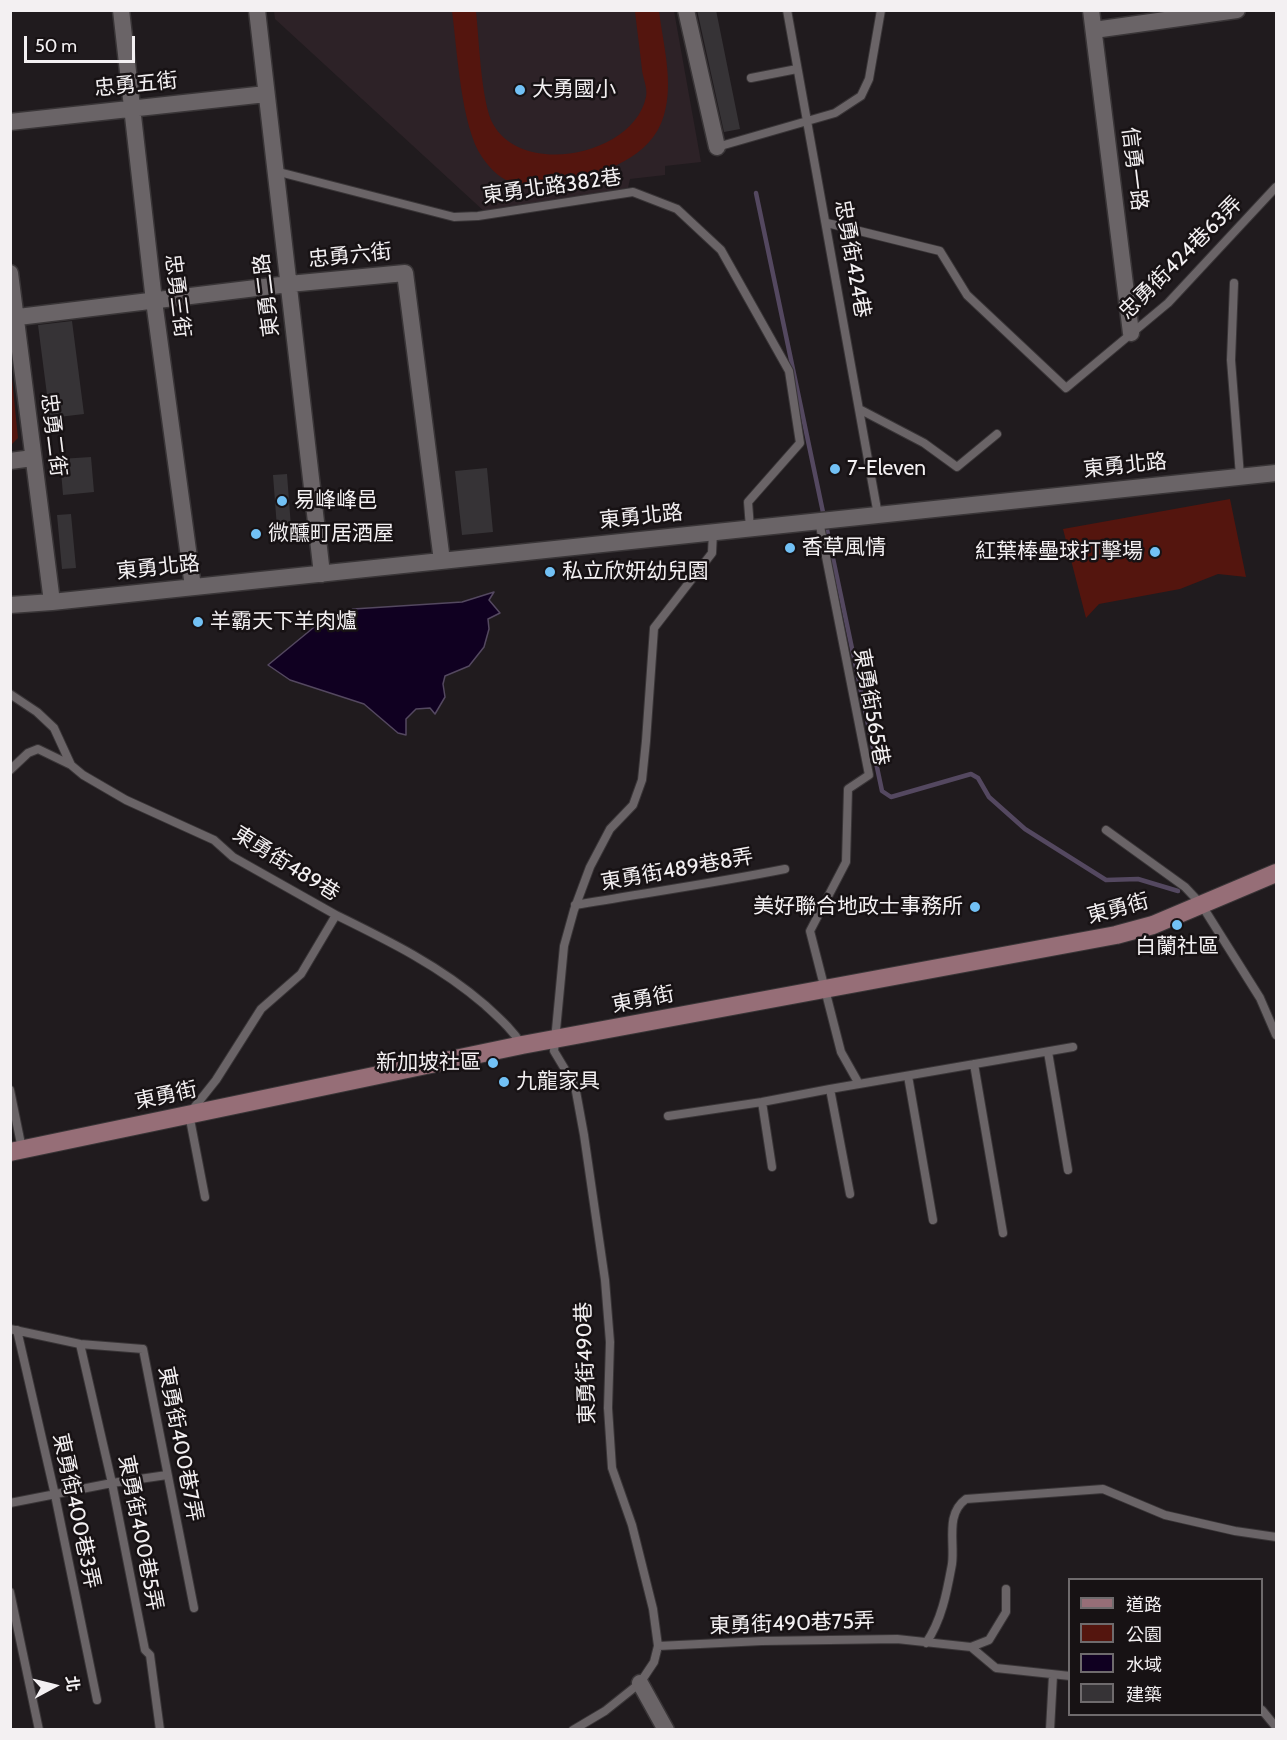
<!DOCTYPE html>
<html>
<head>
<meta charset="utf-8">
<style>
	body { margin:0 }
	#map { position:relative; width:1287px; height:1740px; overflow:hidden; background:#201b1e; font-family:Cabin,"Noto Sans TC",sans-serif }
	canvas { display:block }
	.frame { position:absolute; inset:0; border:12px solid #f3f0f2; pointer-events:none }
	.legend { position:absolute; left:1068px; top:1578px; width:195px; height:138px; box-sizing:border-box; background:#171214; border:2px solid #6f6b6d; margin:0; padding:8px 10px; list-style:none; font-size:18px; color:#f3f0f2 }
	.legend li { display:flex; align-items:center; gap:12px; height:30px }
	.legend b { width:30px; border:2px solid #6f6b6d }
	.north { position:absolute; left:24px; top:1656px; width:60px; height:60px; -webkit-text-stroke:4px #171214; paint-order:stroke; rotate:83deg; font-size:16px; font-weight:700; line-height:24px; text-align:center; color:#f3f0f2 }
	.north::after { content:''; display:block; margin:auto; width:21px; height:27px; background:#f3f0f2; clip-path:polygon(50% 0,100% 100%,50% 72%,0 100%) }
	.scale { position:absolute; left:24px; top:36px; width:111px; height:27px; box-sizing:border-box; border:3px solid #f3f0f2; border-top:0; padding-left:8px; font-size:18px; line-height:21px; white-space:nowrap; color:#f3f0f2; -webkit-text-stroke:4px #171214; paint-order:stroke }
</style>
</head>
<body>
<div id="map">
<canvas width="1287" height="1740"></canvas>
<div class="frame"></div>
<ul class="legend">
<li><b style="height:8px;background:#966e77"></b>道路</li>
<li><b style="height:16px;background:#54150e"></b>公園</li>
<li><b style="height:16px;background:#100021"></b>水域</li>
<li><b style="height:16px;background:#363336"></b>建築</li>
</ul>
<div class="north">北</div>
<div class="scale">50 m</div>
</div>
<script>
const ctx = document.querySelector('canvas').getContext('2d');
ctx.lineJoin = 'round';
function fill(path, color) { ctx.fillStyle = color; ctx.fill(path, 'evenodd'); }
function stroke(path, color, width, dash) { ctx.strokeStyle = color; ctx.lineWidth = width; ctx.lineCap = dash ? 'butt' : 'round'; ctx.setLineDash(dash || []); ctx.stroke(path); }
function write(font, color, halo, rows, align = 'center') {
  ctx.font = font + ' Cabin,"Noto Sans TC",sans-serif'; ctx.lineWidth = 5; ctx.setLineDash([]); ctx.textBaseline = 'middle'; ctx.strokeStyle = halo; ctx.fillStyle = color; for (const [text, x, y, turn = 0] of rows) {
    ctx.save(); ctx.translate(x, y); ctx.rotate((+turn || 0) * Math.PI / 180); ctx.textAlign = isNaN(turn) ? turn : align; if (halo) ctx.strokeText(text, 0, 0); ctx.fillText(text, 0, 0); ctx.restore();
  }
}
fill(new Path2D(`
	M274,11h400l27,151 -36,4v9l-35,4 -2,9 -142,25 -211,-194z`), '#2d2227');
fill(new Path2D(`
	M452,11h24c3,27 5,91 17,113 30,54 141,31 153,-27 2,-8 -3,-19 -4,-27 -2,-20 -5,-40 -7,-59h24c4,33 15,71 5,104 -12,43 -62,59 -101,66 -14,3 -32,6 -46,3 -15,-3 -26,-14 -35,-27 -21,-30 -25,-109 -30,-146z
	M11,369l7,69 -7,7h-1z
	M1230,499l16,78 -28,-3 -38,15 -81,15 -13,14 -23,-89z`), '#54150e');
const water = new Path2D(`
	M494,592l-5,8 11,13 -12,6 1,10 -5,18 -15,19 -24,10 -2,8 2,13 -10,17 -5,-6 -14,1 -10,10v16l-8,-2 -34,-29 -74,-24 -22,-15 56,-46 29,-10 109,-7z`);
fill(water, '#100021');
stroke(water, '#544860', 1.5);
stroke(new Path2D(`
	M756,193l68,324
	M826,525l56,266 9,6 80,-23 7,4 11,19 36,32 81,51 32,-1 40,12`), '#544860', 4.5);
fill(new Path2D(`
	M697,10h19l24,119 -16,3z
	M72,321l12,93 -34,4 -12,-93z
	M91,457l3,35 -31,3 -3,-36z
	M487,468l6,64 -31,3 -7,-64z
	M287,474l4,53 -14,1 -4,-53z
	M71,514l5,54 -14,1 -5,-54z`), '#363336');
const lane = new Path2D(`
	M787,10l91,505
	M751,78l46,-9
	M717,147l118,-34 26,-17 8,-17 12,-69
	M275,171l179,46 24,-1 155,-24 44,17 44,41 68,121 11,72 -52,59 2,26
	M827,223l113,28 27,44 99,93 102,-85 108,-116
	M1234,283l-3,77 9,116
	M861,410l63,33 33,24 40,-33
	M819,521l50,254 -21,14 -2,73 -36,69 31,121 18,32
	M10,694l27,18 17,16 17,37 12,10 43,25 88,40 19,17 103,58 -35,59 -40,35 -45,71 -27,34 16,83
	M10,770l18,-17 10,-4 33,16
	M1106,830l79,57 16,17 59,94 16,37
	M575,905c70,-12 140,-22 210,-36
	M336,915c53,26 104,51 149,90 14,13 27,24 37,40
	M1048,1052l20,118
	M974,1064l29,169
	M908,1076l25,144
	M830,1089l20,105
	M10,1090l12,59
	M762,1102l10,65
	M668,1116l94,-14 68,-13 243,-42
	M10,1329l70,15 63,5 51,259
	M17,1330l38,165 42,205
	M80,1344l32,139 33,167 5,5 10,75
	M10,1503l102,-20 55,-8
	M10,1592l29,138
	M926,1643c16,-23 21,-52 26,-79 3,-22 -7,-50 14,-65l137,-10 62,26 70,16 41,6
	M658,1646l104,-5 135,-2 74,8 18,-7 17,-28v-23
	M971,1647l25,21 74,8
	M1262,1710l14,17
	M573,1730l32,-19 35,-28 14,-21 4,-16 -5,-37 -21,-84 -20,-57 -4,-60 2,-66 -5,-62 -21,-145 -9,-49 -21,-35 10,-105 10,-36 16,-43 20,-38 23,-24 9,-25 4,-39 8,-113 58,-75 1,-21
	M1050,1730l3,-55`);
const street = new Path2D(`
	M121,10l33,291 39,286
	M257,10l65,564
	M686,10l31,137
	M1091,10l40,323
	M1094,30l143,-20
	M10,122l256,-28
	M10,273l42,329
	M10,318l279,-34 116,-11 37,288
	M10,461l23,-3
	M10,605l42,-3 1224,-129
	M640,1683l26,47`);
const secondary = new Path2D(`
	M10,1152l512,-107 594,-110 37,-10 123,-52`);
stroke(lane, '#393537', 10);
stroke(street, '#393537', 19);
stroke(secondary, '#393537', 20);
stroke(lane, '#6a6467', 8);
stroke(street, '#6a6467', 16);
stroke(secondary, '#966e77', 18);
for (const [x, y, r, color] of [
	[520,90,6,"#72c1f5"],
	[835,469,6,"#72c1f5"],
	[282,501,6,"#72c1f5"],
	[256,534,6,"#72c1f5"],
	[790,548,6,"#72c1f5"],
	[1155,552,6,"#72c1f5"],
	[550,572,6,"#72c1f5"],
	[198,622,6,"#72c1f5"],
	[975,907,6,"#72c1f5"],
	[1177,925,6,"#72c1f5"],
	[493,1063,6,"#72c1f5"],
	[504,1082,6,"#72c1f5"]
]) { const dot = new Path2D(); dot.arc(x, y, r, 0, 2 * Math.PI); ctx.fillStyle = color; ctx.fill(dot); stroke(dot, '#171214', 2); }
write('21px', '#f3f0f2', '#171214', [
	["忠勇五街",136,85,-6],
	["信勇一路",1134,169,83],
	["東勇北路382巷",552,187,-8],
	["忠勇六街",350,256,-6],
	["忠勇街424巷63弄",1181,258,-45],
	["忠勇街424巷",852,259,80],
	["東勇二路",267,295,-97],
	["忠勇三街",177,296,83],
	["忠勇二街",53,435,83],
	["東勇北路",1125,466,-6],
	["東勇北路",641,517,-6],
	["東勇北路",158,568,-6],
	["東勇街565巷",871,707,80],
	["東勇街489巷",286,864,32],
	["東勇街489巷8弄",677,870,-10],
	["東勇街",1118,909,-15],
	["東勇街",643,1000,-11],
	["東勇街",166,1096,-12],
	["東勇街490巷",586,1363,-92],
	["東勇街400巷7弄",180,1444,79],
	["東勇街400巷3弄",76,1511,78],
	["東勇街400巷5弄",140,1533,79],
	["東勇街490巷75弄",792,1624,-2]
]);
write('21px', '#f3f0f2', '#171214', [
	["大勇國小",532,90],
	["7-Eleven",847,469],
	["易峰峰邑",294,501],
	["微醺町居酒屋",268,534],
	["香草風情",802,548],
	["紅葉棒壘球打擊場",1143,552,"right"],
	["私立欣妍幼兒園",562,572],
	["羊霸天下羊肉爐",210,622],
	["美好聯合地政士事務所",963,907,"right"],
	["白蘭社區",1177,947,"center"],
	["新加坡社區",481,1063,"right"],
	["九龍家具",516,1082]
], 'left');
</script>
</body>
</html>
